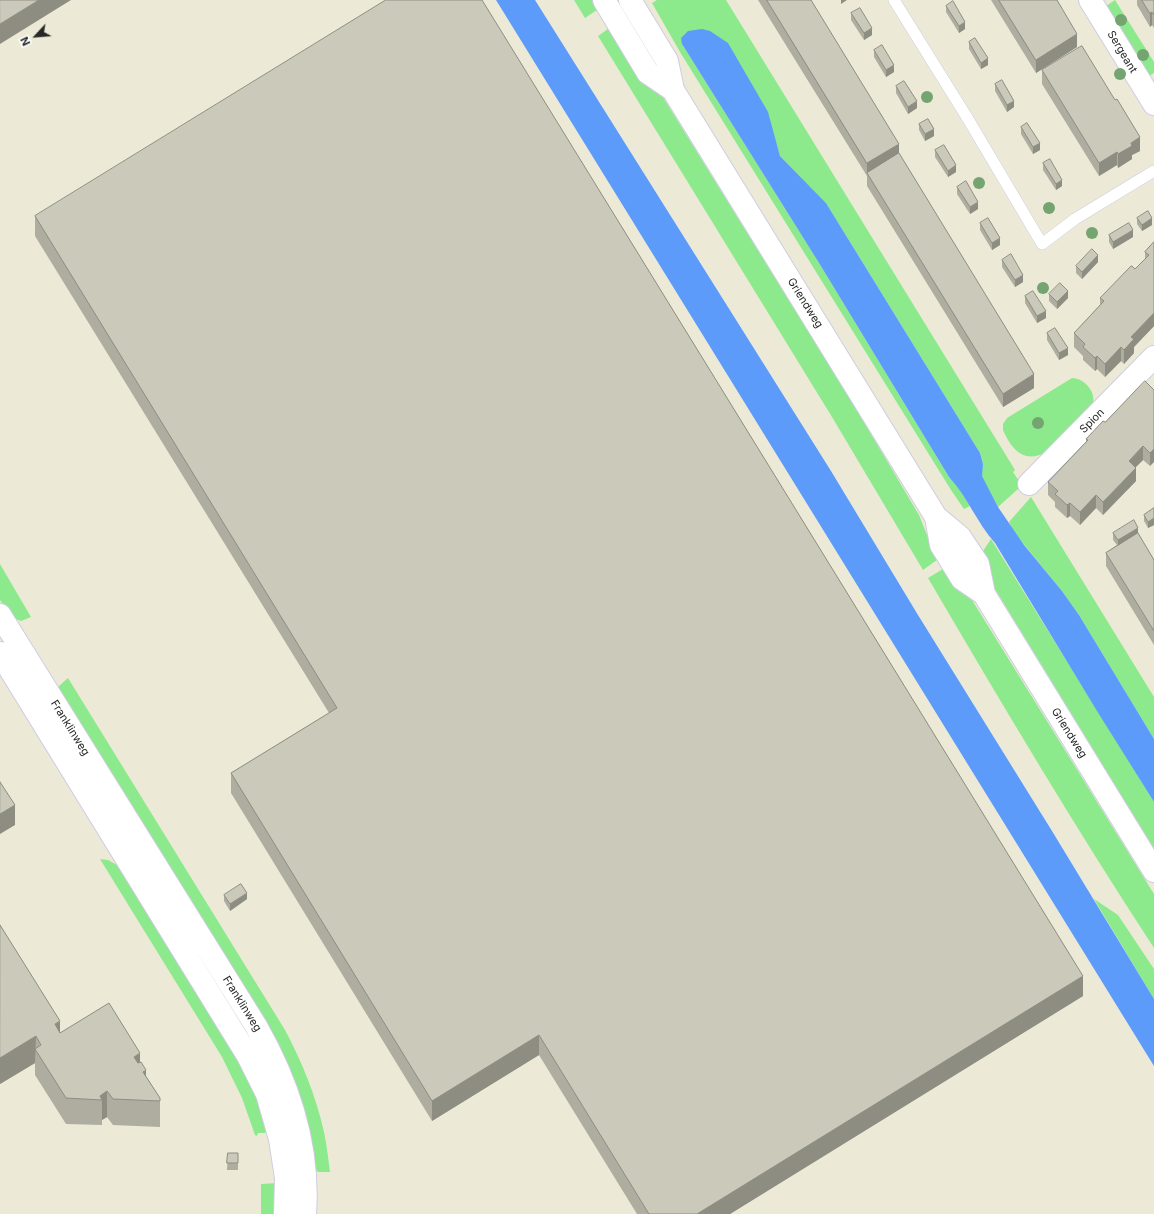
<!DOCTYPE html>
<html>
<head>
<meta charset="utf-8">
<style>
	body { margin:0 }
	#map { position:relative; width:1154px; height:1214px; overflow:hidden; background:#ecead6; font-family:Inter,sans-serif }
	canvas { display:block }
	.north { position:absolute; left:16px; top:16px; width:40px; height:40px; -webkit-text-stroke:3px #fff; paint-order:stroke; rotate:244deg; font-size:11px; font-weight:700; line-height:16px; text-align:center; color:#272727 }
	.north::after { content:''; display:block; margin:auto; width:14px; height:18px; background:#272727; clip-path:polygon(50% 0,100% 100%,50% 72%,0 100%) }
</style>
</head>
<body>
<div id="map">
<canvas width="1154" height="1214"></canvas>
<div class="north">N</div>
</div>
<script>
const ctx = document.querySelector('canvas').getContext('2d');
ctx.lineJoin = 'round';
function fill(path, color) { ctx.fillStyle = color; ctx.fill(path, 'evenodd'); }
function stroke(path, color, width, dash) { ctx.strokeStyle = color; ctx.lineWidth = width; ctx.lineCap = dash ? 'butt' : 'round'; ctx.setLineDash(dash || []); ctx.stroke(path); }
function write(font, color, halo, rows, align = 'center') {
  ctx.font = font + ' Inter,sans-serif'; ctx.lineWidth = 4; ctx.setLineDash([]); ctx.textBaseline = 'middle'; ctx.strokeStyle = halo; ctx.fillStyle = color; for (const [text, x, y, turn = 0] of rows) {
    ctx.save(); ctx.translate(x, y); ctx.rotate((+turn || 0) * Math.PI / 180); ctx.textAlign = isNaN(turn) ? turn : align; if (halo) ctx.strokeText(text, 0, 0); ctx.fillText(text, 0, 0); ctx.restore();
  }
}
fill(new Path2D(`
	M574,0h21l5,8 -15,10z
	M657,0h69l289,470 -2,2 6,9 -1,8 -20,18 -17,-31 2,-12 -3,-11 -154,-250 -46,-47 -6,-20 -92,-92 137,219 130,214 7,7 14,22 -6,3 -13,-19 -271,-438 -28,-49z
	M1115,0l39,62v11l-5,3 -43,-70z
	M612,26l49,68 194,313 64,108 18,45 -14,10 -91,-153 -234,-381z
	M1072,378c13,0 26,16 20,28l-45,46c-23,12 -35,-2 -44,-22v-6l4,-6z
	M1031,497l123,200v42l-75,-124 -17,-24 -49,-60 -4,-9z
	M991,539l163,263v47l-162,-265 -9,-33z
	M0,564l31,53 -10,4 -10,-4 -11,-17z
	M943,569l13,18 16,13 182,294v54c-79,-121 -153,-245 -226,-370z
	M68,678l217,352c17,32 31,66 39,102 3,13 4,27 6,40h-12l-3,-3 -6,-30 -251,-448 1,-5z
	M100,859l8,1 11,6 132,210 16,53 -2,4h-7l-1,3 -2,-1 -13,-37 -20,-41z
	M1094,899l24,16 36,54v30z
	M278,1183v31h-17v-30z`), '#8ce98c');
fill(new Path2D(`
	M496,0h39l296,471 87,144 134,216 102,168v67z
	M702,29l8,2 18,12 40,69 12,44 46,47 154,250 3,11 -1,12 16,31 26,38 38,46 17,24 75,124v63l-57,-91 -102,-168c-18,-20 -28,-47 -46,-66l-130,-214 -137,-219 -1,-6 7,-7z`), '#5d9bfb');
const lane = new Path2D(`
	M894,0l74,119 74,125 33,-25 79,-48`);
const street = new Path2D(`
	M604,0l44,73 25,17
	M630,0l37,61 6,29 263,427 24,20 18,27 6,30 170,277
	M1090,0l64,104
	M1029,484l125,-127
	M936,517l5,28 21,34 22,15
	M0,615l256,411c33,58 54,121 49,188
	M0,653l248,403 19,38 13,45 6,39 -1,36`);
stroke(lane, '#cfcce3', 12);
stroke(street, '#cfcce3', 24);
stroke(lane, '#fff', 11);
stroke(street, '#fff', 22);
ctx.fillStyle = '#74a470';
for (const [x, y] of [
	[1121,20],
	[1143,55],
	[1120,74],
	[927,97],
	[979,183],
	[1049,208],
	[1092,233],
	[1043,288],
	[1038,423]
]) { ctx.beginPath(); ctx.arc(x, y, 6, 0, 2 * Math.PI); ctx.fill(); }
fill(new Path2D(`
	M758,0h53l223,388 -31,19 -136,-221v-10z
	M991,0h66l20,47 -41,26z
	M1137,0h17v28l-2,-3 -2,2 -13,-22z
	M946,6l19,23 -6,4 -13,-21z
	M851,13l21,22 -8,5 -13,-20z
	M969,42l19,23 -7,4 -12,-20z
	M874,50l20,22 -8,5 -12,-20z
	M1042,70l98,81 -8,4v4l-14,9 -1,-3 -18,11 -57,-92z
	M995,84l19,23 -7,5 -12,-21z
	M896,86l21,22 -9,6 -12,-21z
	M919,124l15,12 -9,5 -6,-11z
	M1021,127l19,23 -7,4 -12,-20z
	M935,150l21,22 -8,5 -13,-20z
	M1043,163l19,23 -6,4 -13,-20z
	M957,187l21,22 -8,5 -13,-20z
	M35,216l1048,780 -353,218h-93l-98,-159 -107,66 -201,-328v-20l98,-60 -294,-477z
	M1137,218l15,7 -10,6 -5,-7z
	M980,223l20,22 -8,5 -12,-20z
	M1109,235l24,2 -20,12 -4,-7z
	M1154,242v84l-20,21v6l-10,11 -3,-3 -16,16 -8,-8 -2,2 -12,-11v-4l-9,-9v-14l26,-28v-7l35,-29 10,-10v-7z
	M1002,260l21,22 -8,5 -13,-20z
	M1098,262l-16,17 -6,-6v-7z
	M1049,294l19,4 -11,11 -8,-8z
	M1025,296l21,22 -9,5 -12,-20z
	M1047,333l21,22 -9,5 -12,-20z
	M1154,390l-4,76 -7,-6 -8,7 1,14 -33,34 -7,-7 -16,17 -10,-9 -3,2 -12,-11v-5l-7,-7v-13l38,-40v-3l19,-17z
	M1154,508v17l-6,3 -4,-7v-6z
	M1113,533l25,1 16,26v85l-48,-79v-13l11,-8 -4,-5z
	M224,895l23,4 -17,12 -6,-10z
	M0,925l60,108 80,29 6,14 14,22v29l-47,-2 -6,-8 -5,3v5l-36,-1 -31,-49v-12l-35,21z
	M228,1153h10v17h-11z`), '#aeada0');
fill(new Path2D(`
	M39,0h32l-71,44v-20z
	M841,0h6l-6,4z
	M1152,12v13l-2,2v-14z
	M965,22v7l-6,4v-7z
	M872,28v7l-8,5v-7z
	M1077,34v13l-41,26v-13z
	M988,58v7l-7,4v-6z
	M894,65v7l-8,5v-7z
	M917,101v7l-9,6v-7z
	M1014,101v6l-7,5v-7z
	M934,129v7l-9,5v-7z
	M1140,137v14l-8,4v4l-14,9v-14l13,-11z
	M1040,143v7l-7,4v-7z
	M899,144v13l-32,16v4v-14z
	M1117,152v13l-18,11v-13z
	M956,165v7l-8,5v-6z
	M1062,180v6l-6,4v-6z
	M978,202v7l-8,5v-7z
	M1152,218v7l-10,6v-6z
	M1133,230v7l-20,12v-7z
	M1000,238v7l-8,5v-7z
	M1098,255v7l-16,17v-7z
	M1023,275v7l-8,5v-7z
	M1068,291v7l-11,11v-7z
	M1046,311v7l-9,5v-7z
	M1154,313v13l-20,21v6l-10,11v-14l7,-13z
	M1121,347v14l-16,16v-13z
	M1068,348v7l-9,5v-7z
	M1097,356v13l-2,2v-13z
	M1034,374v14l-31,19v-13z
	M1143,446v14l-14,14v-13z
	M1154,449v13l-4,4v-13z
	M1136,468v13l-33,34v-13z
	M1096,495v13l-16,17v-13z
	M1070,503v13l-3,2v-13z
	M1154,518v7l-6,3v-6z
	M1138,528v6l-20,13v-7z
	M15,805v20l-15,9v-20z
	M247,893v6l-17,12v-7z
	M1083,976v20l-353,218h-33z
	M60,1021v26l-5,-23z
	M539,1035v20l-107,66v-20z
	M36,1036l-1,27 -35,21v-26z
	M140,1053v26l-6,-22z
	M146,1070v26l-3,-24z
	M107,1091v26l-5,3v-20l-2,-4z`), '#8d8d82');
const building = new Path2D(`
	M0,0h39l-39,24z
	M386,0h96l601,976 -386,238h-48l-110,-179 -107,66 -201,-328 106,-65 -302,-492z
	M767,0h44l88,144 -32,19z
	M999,0h58l20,34 -41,26z
	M1142,0h12v15l-2,-3 -2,1z
	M953,1l12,21 -6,4 -13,-20z
	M860,8l12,20 -8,5 -13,-20z
	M975,38l13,20 -7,5 -12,-21z
	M882,45l12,20 -8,5 -12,-20z
	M1082,46l33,54 2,-1 23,38 -9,6 1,3 -14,8 -1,-2 -18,11 -57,-93z
	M1002,80l12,21 -7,4 -12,-21z
	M904,81l13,20 -9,6 -12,-21z
	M928,119l6,10 -9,5 -6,-10z
	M1027,123l13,20 -7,4 -12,-20z
	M944,145l12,20 -8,6 -13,-21z
	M899,153l135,221 -31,20 -136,-221z
	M1050,159l12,21 -6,4 -13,-21z
	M966,181l12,21 -8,5 -13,-20z
	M1148,211l4,7 -10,7 -5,-7z
	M988,218l12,20 -8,5 -12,-20z
	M1129,223l4,7 -20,12 -4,-7z
	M1154,242v71l-23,24 3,2 -10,11 -3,-3 -16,17 -8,-8 -2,2 -12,-11 2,-3 -11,-11 30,-32 -4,-3 31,-32h1l3,3 14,-14 -4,-3z
	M1092,249l6,6 -16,17 -6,-6z
	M1011,254l12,21 -8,5 -13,-20z
	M1060,283l8,8 -11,11 -8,-8z
	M1033,291l13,20 -9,5 -12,-20z
	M1055,328l13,20 -9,5 -12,-20z
	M1145,381l9,9v59l-4,4 -7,-7 -14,15 7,7 -33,34 -7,-7 -16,17 -10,-9 -3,2 -12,-11 3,-3 -10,-9 40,-42 -2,-1 17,-18 2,1z
	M1154,508v10l-6,4 -4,-7z
	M1134,520l4,8 -20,12 -5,-7z
	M1138,533l16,27v71l-48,-78z
	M0,782l15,23 -15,9z
	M241,884l6,9 -17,11 -6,-9z
	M0,925l60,96 -5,3 5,9 49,-30 31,50 -6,4 4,6 3,-1 5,8 -3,2 17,26v3l-47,-2 -6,-8 -7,5 2,4 -36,-2 -31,-49 6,-4 -5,-9 -36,22z
	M228,1153h10v10h-11z`);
fill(building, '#cac9ba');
stroke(building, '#8d8d82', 1);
write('11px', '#272727', '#fff', [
	["Sergeant",1122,52,59],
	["Griendweg",805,303,58],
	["Spion",1092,421,-45],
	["Franklinweg",70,728,58],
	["Griendweg",1069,733,58],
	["Franklinweg",242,1004,58]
]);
</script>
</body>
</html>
